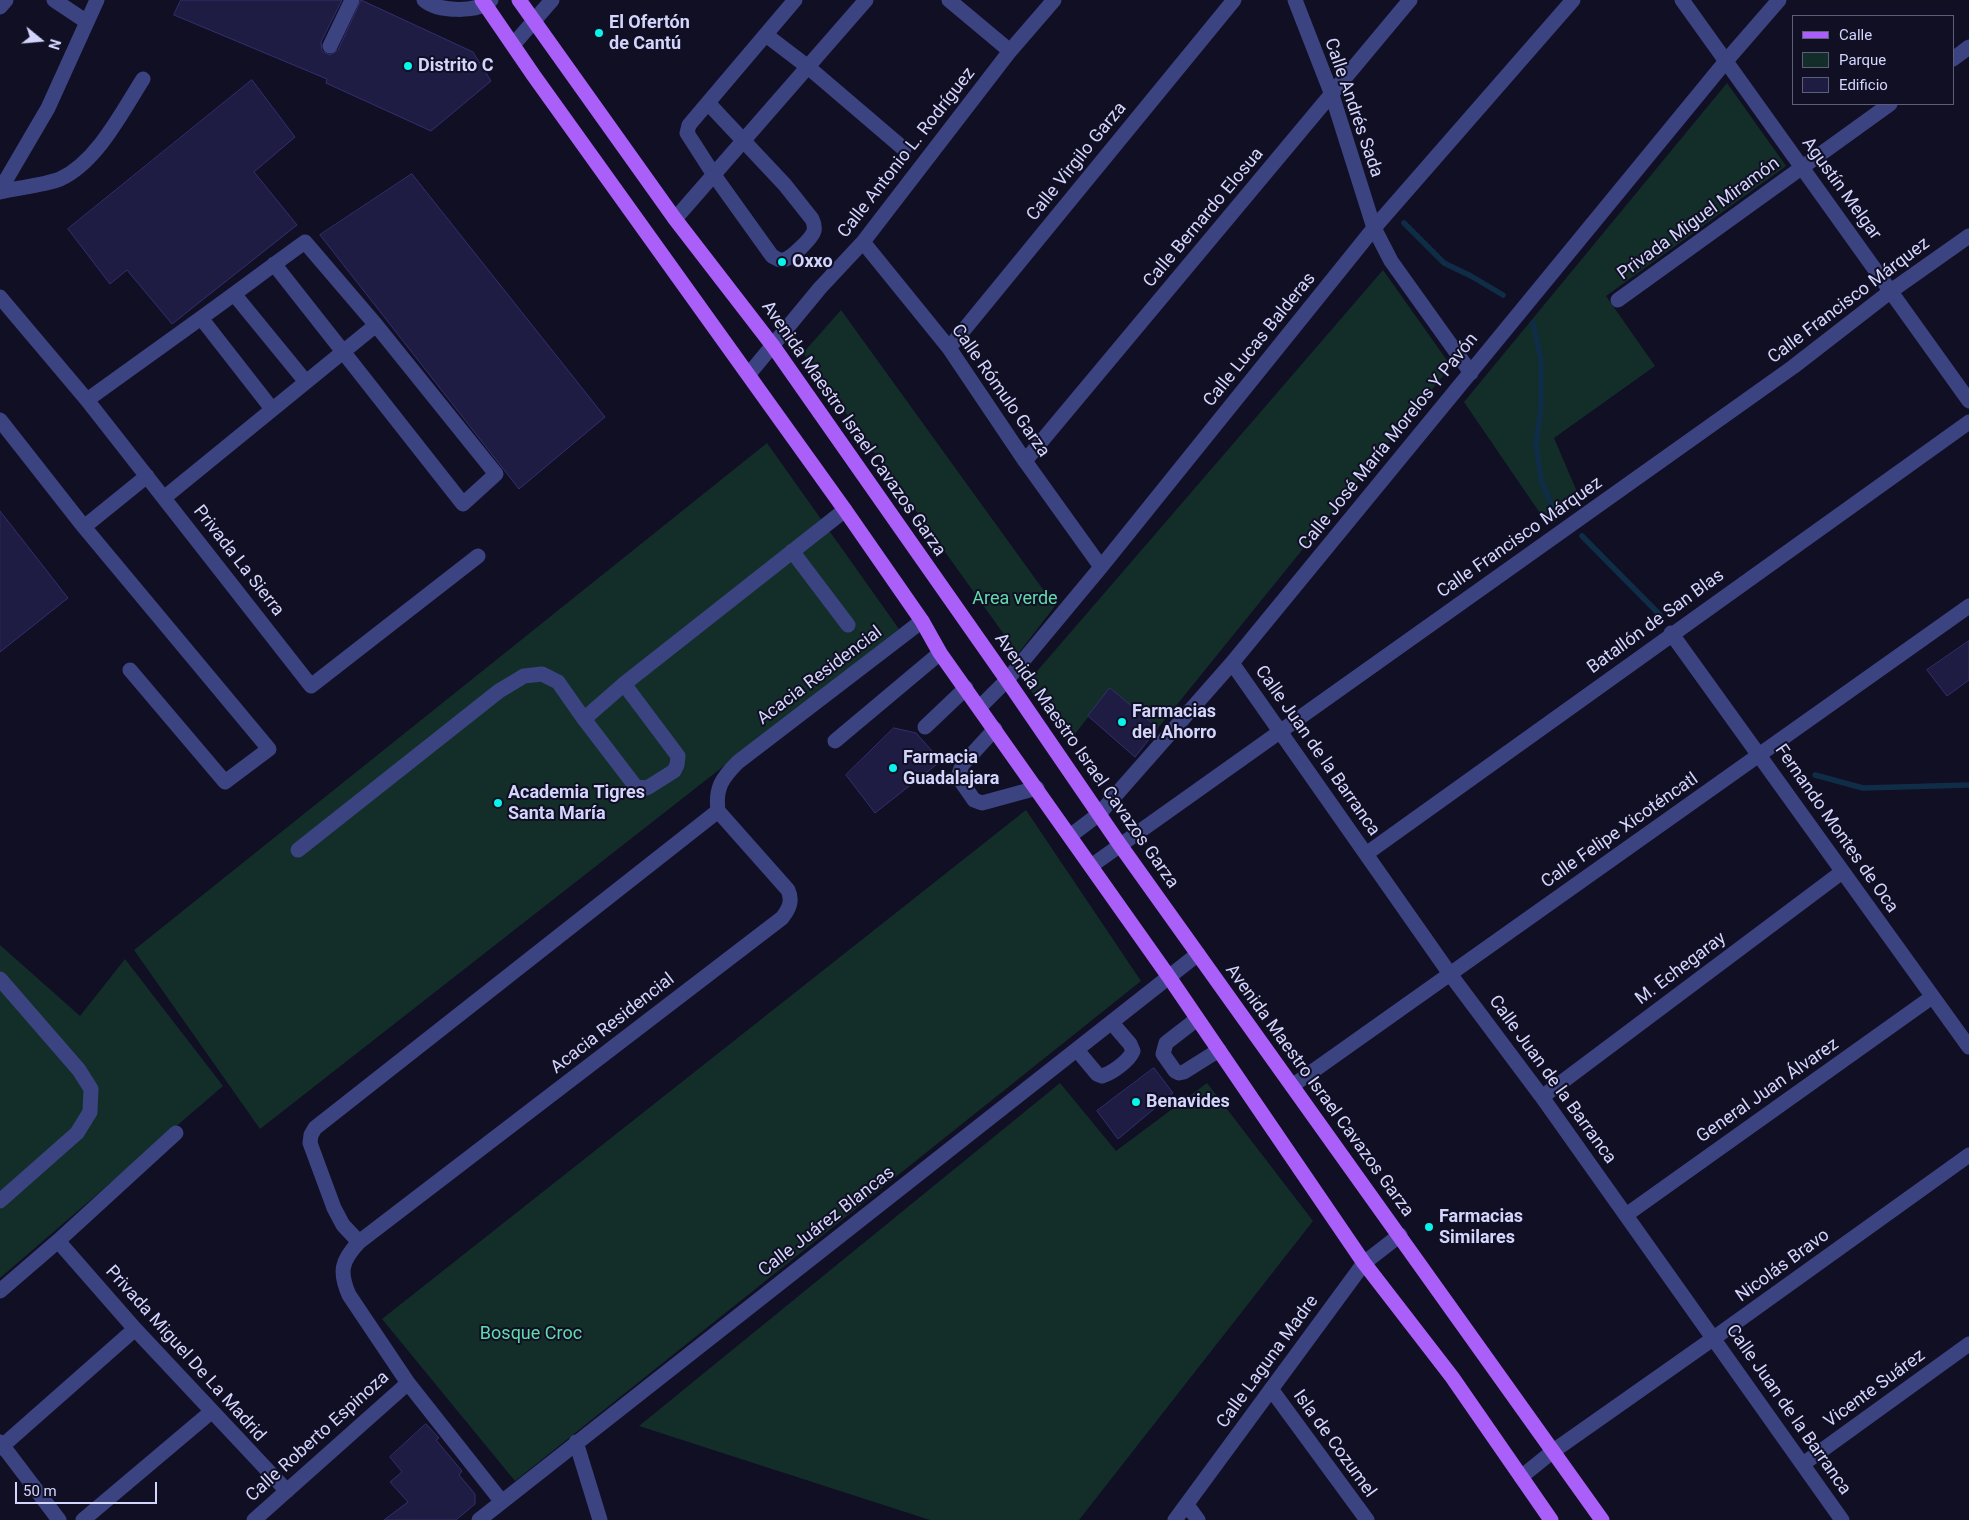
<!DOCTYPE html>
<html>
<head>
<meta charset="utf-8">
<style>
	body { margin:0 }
	#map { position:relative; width:1969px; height:1520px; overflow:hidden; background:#100f24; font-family:Roboto,sans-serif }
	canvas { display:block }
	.legend { position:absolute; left:1792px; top:15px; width:162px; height:90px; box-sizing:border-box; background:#100f24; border:1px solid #5e5e7b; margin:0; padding:6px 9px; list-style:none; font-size:15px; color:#d4d5fd }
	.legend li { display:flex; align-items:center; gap:10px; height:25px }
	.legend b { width:25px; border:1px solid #5e5e7b }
	.north { position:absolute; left:15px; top:15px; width:50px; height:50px; -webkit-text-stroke:4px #100f24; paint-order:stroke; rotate:107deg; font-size:14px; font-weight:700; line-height:20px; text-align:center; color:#d4d5fd }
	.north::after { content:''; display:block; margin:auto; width:18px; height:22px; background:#d4d5fd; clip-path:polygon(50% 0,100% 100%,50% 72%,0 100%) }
	.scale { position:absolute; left:15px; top:1482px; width:142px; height:22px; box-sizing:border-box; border:2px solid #d4d5fd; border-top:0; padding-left:6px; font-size:15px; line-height:18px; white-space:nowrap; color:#d4d5fd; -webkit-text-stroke:4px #100f24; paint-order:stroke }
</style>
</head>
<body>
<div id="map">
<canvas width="1969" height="1520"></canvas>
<ul class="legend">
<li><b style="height:6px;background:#aa5ff9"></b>Calle</li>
<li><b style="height:14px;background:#132e29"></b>Parque</li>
<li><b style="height:14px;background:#1f1c44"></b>Edificio</li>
</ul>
<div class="north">N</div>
<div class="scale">50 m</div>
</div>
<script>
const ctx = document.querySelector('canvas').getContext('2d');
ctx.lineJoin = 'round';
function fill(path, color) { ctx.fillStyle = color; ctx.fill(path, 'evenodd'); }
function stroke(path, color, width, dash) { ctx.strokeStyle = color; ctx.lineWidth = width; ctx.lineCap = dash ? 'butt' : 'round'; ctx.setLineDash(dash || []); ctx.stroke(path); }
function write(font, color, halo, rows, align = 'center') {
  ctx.font = font + ' Roboto,sans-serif'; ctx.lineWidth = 4; ctx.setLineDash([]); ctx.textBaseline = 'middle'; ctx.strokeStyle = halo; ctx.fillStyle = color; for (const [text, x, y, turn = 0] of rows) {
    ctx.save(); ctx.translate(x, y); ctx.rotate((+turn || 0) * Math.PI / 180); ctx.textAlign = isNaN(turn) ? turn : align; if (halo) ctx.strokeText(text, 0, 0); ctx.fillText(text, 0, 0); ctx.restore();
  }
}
fill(new Path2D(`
	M1727,83l59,83 -180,130 49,70 -101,72 24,56 -34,25 -80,-117z
	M1383,270l68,96 -293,362 -48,-39 -42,54 -42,-59z
	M841,310l214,296 -37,48 -215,-301z
	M767,443l132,186 -639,500 -126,-179z
	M1026,810l115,171 -626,500 -133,-162z
	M0,945l80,71 45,-57 98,127 -223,192z
	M1060,1083l56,68 91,-68 106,138 -234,299h-149l-291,-94z`), '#132e29');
stroke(new Path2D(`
	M1404,223l40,40 27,13 32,19
	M1533,323l8,36v50l-5,34 5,37 11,27
	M1582,536l78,79
	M1815,775l48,13 106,-3`), '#102d47', 5.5);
const building = new Path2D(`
	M181,0h161l-21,42 1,9 8,4 8,-5 23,-50 112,52 18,29 -60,50 -105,-48 1,-4 -153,-64z
	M252,80l43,57 -41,35 43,53 -125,99 -45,-54 -17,14 -42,-55z
	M412,174l193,243 -86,72 -199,-254z
	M0,511l68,87 -68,54z
	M1969,641v39l-22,16 -20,-26z
	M1110,688l48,40 -23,29 -47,-41z
	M894,728l22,5 25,28 -66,52 -29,-38z
	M1154,1068l19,25 -55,46 -21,-28z
	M426,1424l13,14 -3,2 26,31 -3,4 16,19v10l-19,16h-72l24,-18 -18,-20 12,-10 -12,-15z`);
fill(building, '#1f1c44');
stroke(building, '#332f6f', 1);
stroke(new Path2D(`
	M54,0l33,22
	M424,0c13,12 55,13 67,0
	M949,0l61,51
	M1295,0l37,95 42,133 17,33 80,112
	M1682,0l287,401
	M0,7l6,-7
	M766,35l42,32 96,82
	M513,45l39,-45
	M330,46l22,-46
	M1953,59l16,-12
	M709,104l76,81 27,34c2,4 3,7 2,12 -2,7 -23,28 -31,29 -4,1 -7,-2 -11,-4l-58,-81 -27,-42 2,-8 106,-125
	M0,190l48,-82 49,-108
	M0,192c17,-4 45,-7 60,-13 37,-17 62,-67 83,-100
	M675,219l191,-219
	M863,242l86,106 76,113 76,106
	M234,294l72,88
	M0,297l87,103 224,286 167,-130
	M1618,300l272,-196
	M949,348l285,-348
	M749,374l71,-86 43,-46 147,-191 44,-51
	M87,400l114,-82
	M272,409l-71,-91c35,-25 69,-51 104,-76l71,83 120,149 -33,30 -189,-240
	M0,420l84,107 185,222 -44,33 -95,-112
	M1025,461l385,-461
	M165,497l211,-172
	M84,527l63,-51
	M792,551l56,74
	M1671,633l298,414
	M1232,663l218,311 92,123 300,423
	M980,707l27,-27 94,-113 273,-339 199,-228
	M584,719l40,-35 221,-174
	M925,727l41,-39
	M995,729l-33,36 -4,12 16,23 8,3 55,-15
	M835,741l105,-88
	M1070,836l29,-22 133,-151 494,-602 53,-61
	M298,850l201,-159 25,-15 18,-2 16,8 26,37 52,68 11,1 27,-17 3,-6 1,-9 -54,-72
	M1366,854l603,-432
	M1091,866l702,-499 98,-76 78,-55
	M0,979l79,91 12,19 -1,23 -13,21 -77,68
	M1197,1019l-31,24 -3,11 12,17 4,2 5,-1 35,-22
	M1077,1050l20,24 5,2c10,-3 27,-15 31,-25l-3,-7 -18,-21
	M1292,1086l677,-480
	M1542,1097l300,-225
	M1626,1215l306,-218
	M58,1241l77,88 152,162
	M359,1242l-16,-17 -9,-17 -24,-65 1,-8 4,-7 403,-317
	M0,1291l58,-50 118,-108
	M1271,1389l96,131
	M0,1442l59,78
	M576,1442l24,78
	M0,1448l135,-119
	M1803,1464l166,-120
	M1521,1477l31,-25 162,-114 255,-183
	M502,1502l-94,-119 -59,-88c-10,-23 -8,-34 10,-53l423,-324c7,-9 11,-17 6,-28l-70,-79c-3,-23 4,-33 20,-49l184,-141
	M1187,1505l11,15
	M83,1520l128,-108
	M254,1520l154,-137
	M479,1520l719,-566
	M1175,1520l189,-257 36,-28`), '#3c4381', 15);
stroke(new Path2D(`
	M482,0l52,76 311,434 77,111 18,32 229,324 195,286 88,114 99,143
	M519,0l156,219 98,127 234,334 113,165 482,675`), '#aa5ff9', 15);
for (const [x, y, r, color] of [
	[599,33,5,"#09f4ea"],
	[408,66,5,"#09f4ea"],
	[782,262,5,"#09f4ea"],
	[1122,722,5,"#09f4ea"],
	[893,768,5,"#09f4ea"],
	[498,803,5,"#09f4ea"],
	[1136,1102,5,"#09f4ea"],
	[1429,1227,5,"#09f4ea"]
]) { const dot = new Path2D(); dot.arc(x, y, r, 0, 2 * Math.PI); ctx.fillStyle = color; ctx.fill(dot); stroke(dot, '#100f24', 2); }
write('bold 18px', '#d4d5fd', '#100f24', [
	["El Ofertón",609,23],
	["de Cantú",609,44],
	["Distrito C",418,66],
	["Oxxo",792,262],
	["Farmacias",1132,712],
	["del Ahorro",1132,733],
	["Farmacia",903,758],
	["Guadalajara",903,779],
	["Academia Tigres",508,793],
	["Santa María",508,814],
	["Benavides",1146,1102],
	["Farmacias",1439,1217],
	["Similares",1439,1238]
], 'left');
write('18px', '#d4d5fd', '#100f24', [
	["Calle Andrés Sada",1353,108,71],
	["Calle Antonio L. Rodríguez",907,153,-52],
	["Calle Virgilo Garza",1077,162,-51],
	["Agustín Melgar",1841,189,54],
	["Calle Bernardo Elosua",1204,218,-50],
	["Privada Miguel Miramón",1699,219,-36],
	["Calle Francisco Márquez",1849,301,-37],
	["Calle Lucas Balderas",1260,340,-51],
	["Calle Rómulo Garza",1000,391,55],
	["Avenida Maestro Israel Cavazos Garza",853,429,55],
	["Calle José María Morelos Y Pavón",1389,442,-51],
	["Calle Francisco Márquez",1520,538,-35],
	["Privada La Sierra",238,561,52],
	["Batallón de San Blas",1656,622,-36],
	["Acacia Residencial",820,676,-37],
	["Calle Juan de la Barranca",1317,751,55],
	["Avenida Maestro Israel Cavazos Garza",1086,761,55],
	["Fernando Montes de Oca",1836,829,55],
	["Calle Felipe Xicoténcatl",1620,831,-35],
	["M. Echegaray",1681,969,-37],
	["Acacia Residencial",613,1024,-38],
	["Calle Juan de la Barranca",1552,1080,54],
	["Avenida Maestro Israel Cavazos Garza",1319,1091,54],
	["General Juan Álvarez",1768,1091,-35],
	["Calle Juárez Blancas",827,1222,-38],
	["Nicolás Bravo",1783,1266,-36],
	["Privada Miguel De La Madrid",185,1354,48],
	["Calle Laguna Madre",1268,1362,-54],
	["Vicente Suárez",1875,1389,-36],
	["Calle Juan de la Barranca",1788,1410,55],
	["Calle Roberto Espinoza",318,1437,-42],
	["Isla de Cozumel",1334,1444,54]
]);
write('18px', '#62dbac', '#100f24', [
	["Area verde",1015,599],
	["Bosque Croc",531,1334]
]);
</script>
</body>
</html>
